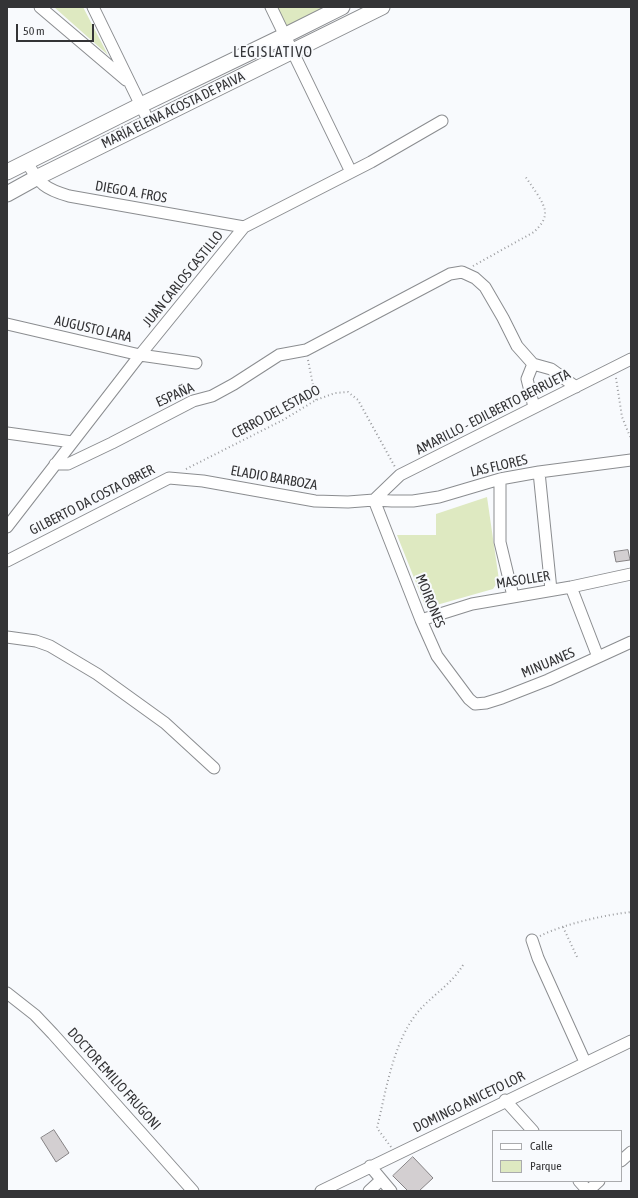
<!DOCTYPE html>
<html>
<head>
<meta charset="utf-8">
<style>
	body { margin:0 }
	#map { position:relative; width:638px; height:1198px; overflow:hidden; background:#f8fafd; font-family:"Asap Condensed",sans-serif }
	canvas { display:block }
	.frame { position:absolute; inset:0; border:8px solid #343436; pointer-events:none }
	.legend { position:absolute; left:492px; top:1130px; width:130px; height:52px; box-sizing:border-box; background:#f8fafd; border:1px solid #aaabad; margin:0; padding:5px 7px; list-style:none; font-size:12px; color:#343436 }
	.legend li { display:flex; align-items:center; gap:8px; height:20px }
	.legend b { width:20px; border:1px solid #aaabad }
	.scale { position:absolute; left:16px; top:24px; width:78px; height:18px; box-sizing:border-box; border:2px solid #343436; border-top:0; padding-left:5px; font-size:12px; line-height:14px; white-space:nowrap; color:#343436; -webkit-text-stroke:3px #f8fafd; paint-order:stroke }
</style>
</head>
<body>
<div id="map">
<canvas width="638" height="1198"></canvas>
<div class="frame"></div>
<ul class="legend">
<li><b style="height:5px;background:#fff"></b>Calle</li>
<li><b style="height:11px;background:#dee9c1"></b>Parque</li>
</ul>
<div class="scale">50 m</div>
</div>
<script>
const ctx = document.querySelector('canvas').getContext('2d');
ctx.lineJoin = 'round';
function fill(path, color) { ctx.fillStyle = color; ctx.fill(path, 'evenodd'); }
function stroke(path, color, width, dash) { ctx.strokeStyle = color; ctx.lineWidth = width; ctx.lineCap = dash ? 'butt' : 'round'; ctx.setLineDash(dash || []); ctx.stroke(path); }
function write(font, color, halo, rows, align = 'center') {
  ctx.font = font + ' "Asap Condensed",sans-serif'; ctx.lineWidth = 4; ctx.setLineDash([]); ctx.textBaseline = 'middle'; ctx.strokeStyle = halo; ctx.fillStyle = color; for (const [text, x, y, turn = 0] of rows) {
    ctx.save(); ctx.translate(x, y); ctx.rotate((+turn || 0) * Math.PI / 180); ctx.textAlign = isNaN(turn) ? turn : align; if (halo) ctx.strokeText(text, 0, 0); ctx.fillText(text, 0, 0); ctx.restore();
  }
}
fill(new Path2D(`
	M54,7h29l25,48z
	M277,7h54l-40,20 -5,-2z
	M487,497l12,83 -6,9 -67,19 -29,-73h39v-21z`), '#dee9c1');
const building = new Path2D(`
	M628,550l2,10 -14,2 -2,-10z
	M54,1130l15,23 -13,9 -15,-24z
	M413,1157l20,21 -14,13h-11l-15,-15z`);
fill(building, '#d3cfd1');
stroke(building, '#858284', 1);
const street = new Path2D(`
	M40,7l86,73
	M93,7l56,115
	M271,7l80,165
	M27,162c12,22 18,27 42,34l175,31
	M7,324l133,31 56,8
	M533,364l-6,15 7,28
	M7,433l65,9
	M55,464h13l44,-21 81,-42 19,-5 22,-12 45,-29 27,-5 144,-76 12,-2 13,6 10,9 18,31 14,28 16,18 18,5 25,18
	M539,472l12,118
	M500,479v63l13,54
	M374,500l47,120 16,36 32,43 6,5 11,-1 16,-5 46,-18 83,-38
	M374,500l26,-25 231,-116
	M7,527l133,-172 104,-128 127,-65 71,-41
	M7,561l162,-83 34,3 112,20 33,1 26,-2 18,1h21l26,-4 61,-18 39,-7 92,-12
	M571,587l27,70
	M421,620l51,-16 99,-17 60,-13
	M7,637l29,4 14,5 47,28 68,49 49,45
	M532,940l6,18 47,104
	M7,993l28,22 18,19 140,157
	M505,1100l28,31
	M621,1161l10,-9
	M370,1166l21,25
	M579,1181l9,10
	M321,1191l310,-150
	M369,1191l12,-11
	M588,1191l11,-10`);
const secondary = new Path2D(`
	M7,172l134,-67 143,-69 58,-29
	M7,194l29,-16 346,-171`);
stroke(street, '#8b8d90', 13);
stroke(secondary, '#8b8d90', 17);
stroke(new Path2D(`
	M473,266l61,-34c5,-5 11,-11 11,-19 1,-9 -15,-29 -20,-37
	M308,360l8,40
	M616,378l6,39 9,22
	M186,469l97,-49 33,-20 19,-7 13,-1 10,8 37,67
	M563,927l15,32
	M540,936c24,-12 64,-21 91,-24
	M391,1147l-14,-19c9,-37 16,-85 40,-115 14,-17 35,-29 46,-48`), '#9c9da0', 2, [1, 3]);
stroke(street, '#fff', 11);
stroke(secondary, '#fff', 15);
write('14px', '#343436', '#f8fafd', [
	["MARÍA ELENA ACOSTA DE PAIVA",173,110,-26],
	["DIEGO A. FROS",131,192,10],
	["JUAN CARLOS CASTILLO",183,279,-51],
	["AUGUSTO LARA",93,329,13],
	["ESPAÑA",175,395,-24],
	["CERRO DEL ESTADO",276,412,-28],
	["AMARILLO - EDILBERTO BERRUETA",493,412,-27],
	["LAS FLORES",499,466,-13],
	["ELADIO BARBOZA",274,478,10],
	["GILBERTO DA COSTA OBRER",92,500,-27],
	["MASOLLER",523,580,-9],
	["MOIRONES",430,601,68],
	["MINUANES",548,663,-23],
	["DOCTOR EMILIO FRUGONI",114,1079,48],
	["DOMINGO ANICETO LOR",469,1102,-26]
]);
ctx.letterSpacing = '1px';
write('15px', '#343538', '#f8fafd', [
	["LEGISLATIVO",273,52]
]);
ctx.letterSpacing = '0px';
</script>
</body>
</html>
